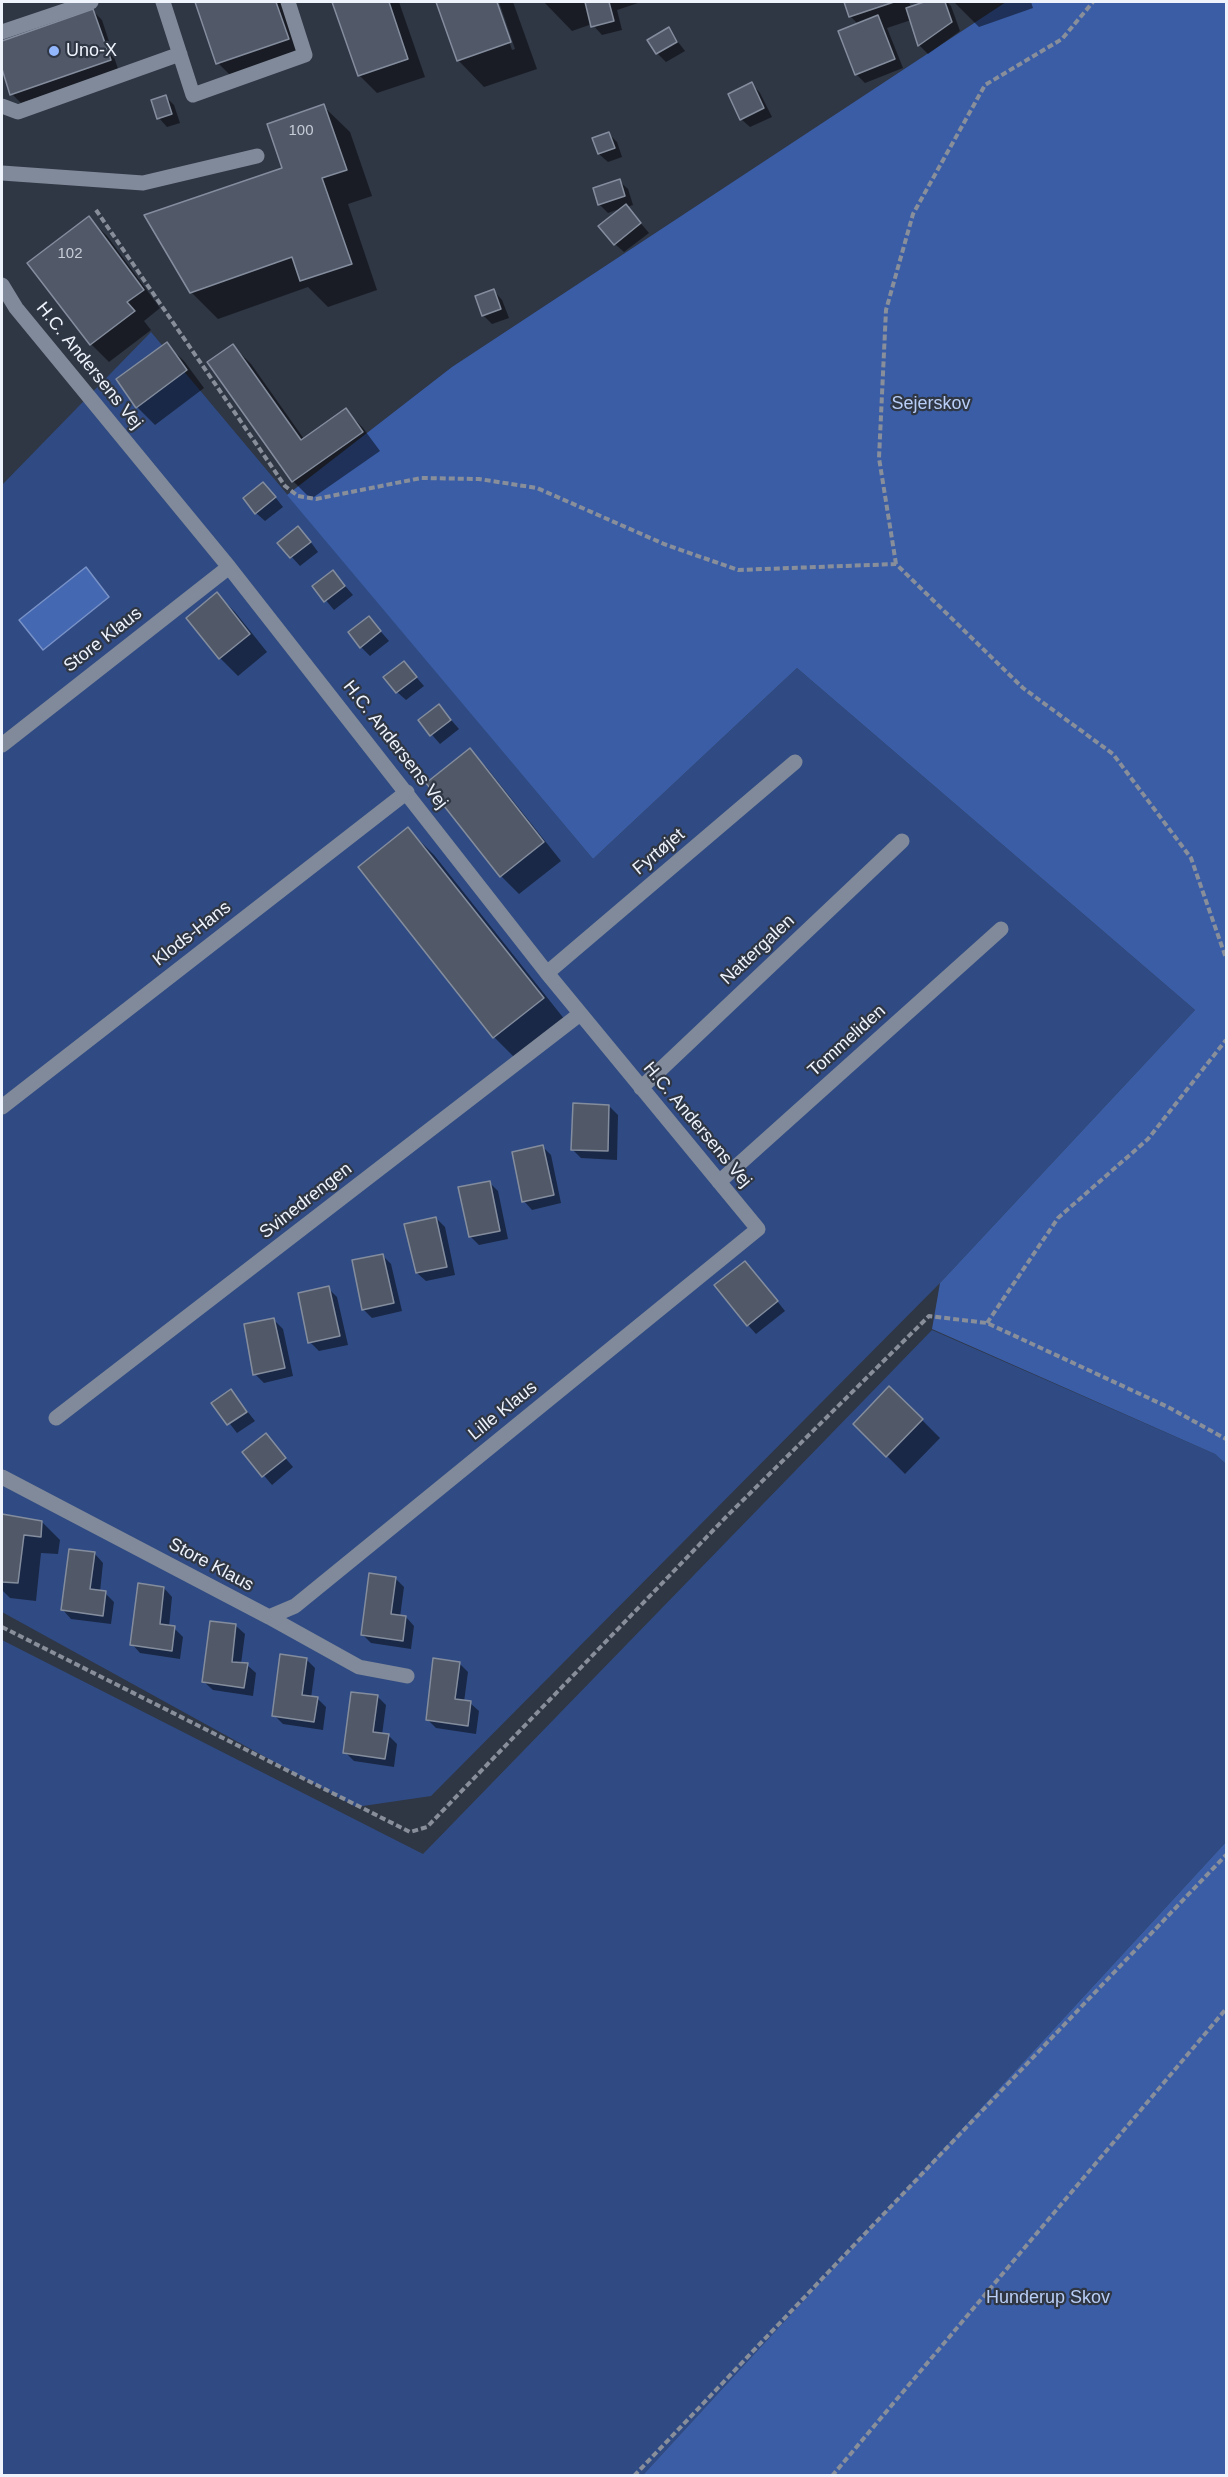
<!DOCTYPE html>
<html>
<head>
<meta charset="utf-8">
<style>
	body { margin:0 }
	#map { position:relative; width:1228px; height:2477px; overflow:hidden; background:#2f3644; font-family:Arial,sans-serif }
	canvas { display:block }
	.frame { position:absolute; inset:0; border:3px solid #eef3fc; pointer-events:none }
</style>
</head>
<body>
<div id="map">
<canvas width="1228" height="2477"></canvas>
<div class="frame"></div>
</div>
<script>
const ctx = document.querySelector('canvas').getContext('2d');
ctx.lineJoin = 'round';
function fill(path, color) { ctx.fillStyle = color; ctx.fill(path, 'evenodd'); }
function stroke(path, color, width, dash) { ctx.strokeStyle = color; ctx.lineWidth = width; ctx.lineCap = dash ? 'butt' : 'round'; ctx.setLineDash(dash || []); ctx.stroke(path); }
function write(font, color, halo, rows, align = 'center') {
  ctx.font = font + ' Arial,sans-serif'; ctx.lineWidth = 4.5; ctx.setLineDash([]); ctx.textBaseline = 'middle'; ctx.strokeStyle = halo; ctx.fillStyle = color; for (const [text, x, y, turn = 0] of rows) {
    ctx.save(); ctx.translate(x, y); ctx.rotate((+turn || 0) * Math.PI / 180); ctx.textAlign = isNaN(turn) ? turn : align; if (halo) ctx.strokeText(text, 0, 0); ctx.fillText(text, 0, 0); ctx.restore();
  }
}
fill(new Path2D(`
	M151,332l442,527 204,-191 398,342 -255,273 -509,513 -75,11 -354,-195v-1127z
	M932,1330l283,124 11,10v378l-583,633h-641v-835l421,214z`), '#304b83');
fill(new Path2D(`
	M1006,2h220v1462l-11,-10 -283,-125 8,-46 255,-273 -398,-342 -204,191 -306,-364 165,-128z
	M1226,1842v633h-583z`), '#3a5da6');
const water = new Path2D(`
	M86,567l23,30 -66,53 -24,-30z`);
fill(water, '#4568b2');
stroke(water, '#7892c8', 1.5);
fill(new Path2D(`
	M197,2h90l19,55 -70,24 -18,-18z
	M334,2h65l26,75 -48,16 -18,-18z
	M437,2h59l16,48 3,-1 -16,-47h14l24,67 -53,18 -26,-27z
	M544,2h97l-24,8 5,20 -20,5 -10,-11 -20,7z
	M845,2h64l2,5 18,-5h18l4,4 9,25 -32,23 -9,-9 -8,-25 -24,8 16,40 -38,15 -9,-9 2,-50 -8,-8z
	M954,2h77l2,6 -54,19z
	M93,11l9,9 16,49 -97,34 -9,-9 -10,-29v-23z
	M668,29l17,22 -19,11 -9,-9z
	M752,84l8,9 12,24 -22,10 -9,-8z
	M165,96l9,9 6,18 -13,4 -8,-9z
	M323,106l27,26 22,64 -24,8 29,86 -49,17 -20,-20 -90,32 -27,-27 93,-123z
	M608,133l9,9 5,15 -14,5 -9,-8 -5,-15z
	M619,181l9,8 5,16 -6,2 22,26 -25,19 -9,-8 7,-36 -14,5 -9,-9z
	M89,218l18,18 53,72 -16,13 7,9 -42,32 -18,-18z
	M494,291l8,9 7,18 -17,6 -9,-9z
	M166,344l18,17 20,27 -49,37 -18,-18z
	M233,346l18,18 53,75 42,-29 17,18 17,23 -69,48 -18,-18z
	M272,493l11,14 -18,14 -9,-8z
	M307,537l11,15 -18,14 -21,-23z
	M333,572l20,23 -19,15 -20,-24z
	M217,594l18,18 32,40 -29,24 -18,-18z
	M369,618l20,23 -19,15 -9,-9z
	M404,663l20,23 -18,14 -9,-8z
	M439,706l20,23 -19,15 -20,-23z
	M469,750l18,18 74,93 -42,33 -18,-18z
	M408,829l26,26 135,170 -49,38 -26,-26z
	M609,1106l9,9 -1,45 -36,-2 -9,-9z
	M542,1146l9,9 10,48 -29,7 -8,-9z
	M489,1182l9,9 10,48 -29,6 -9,-9z
	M436,1218l9,9 10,48 -29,6 -9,-8z
	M383,1256l8,8 11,47 -30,7 -9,-9z
	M754,1272l31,39 -29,23 -8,-9z
	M328,1288l9,9 11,48 -29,6 -9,-9z
	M274,1320l9,9 10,47 -29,7 -9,-9z
	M890,1388l50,50 -35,36 -50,-50z
	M231,1391l24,30 -18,12 -23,-30z
	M266,1435l27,32 -21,18 -28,-33z
	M2,1516l40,6 18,18 -2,14 -17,-1 -5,48 -26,-3 -8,-8z
	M95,1554l8,9 -3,29 5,1 9,9 -3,22 -40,-5 -8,-9z
	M395,1578l9,9 -4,30h6l8,9 -3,23 -40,-6 -8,-8z
	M164,1588l8,9 -3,30 5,1 9,9 -3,22 -40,-6 -8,-9z
	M236,1626l9,8 -4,30 6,1 9,8 -3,23 -40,-6 -9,-8z
	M306,1659l9,9 -4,30h6l9,9 -3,23 -40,-6 -9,-9z
	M459,1663l9,9 -4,30 6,1 9,8 -3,23 -40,-6 -9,-9z
	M377,1696l9,9 -4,30h6l9,9 -3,23 -40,-6 -9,-9z`), '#0007');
const building = new Path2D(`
	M195,2h81l13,37 -73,25z
	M332,2h57l19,57 -50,17z
	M436,2h61l14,40 -54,19z
	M585,2h24l5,19 -23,6z
	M844,2h50l-45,15z
	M924,2h21l7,20 -34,24 -12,-38z
	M93,9l18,51 -101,35 -8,-26v-28z
	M878,15l17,44 -40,16 -17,-44z
	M669,27l8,15 -21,12 -9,-14z
	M752,82l12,26 -24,12 -12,-26z
	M166,95l6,19 -15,5 -6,-19z
	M324,104l23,66 -25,8 30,86 -52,17 -8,-24 -102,36 -46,-78 138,-47 -15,-44z
	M609,132l6,16 -17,6 -6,-16z
	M620,179l5,17 -27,9 -5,-17z
	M626,204l15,19 -27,22 -16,-19z
	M89,216l55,74 -17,12 8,9 -45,34 -63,-82z
	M494,289l7,20 -19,7 -7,-20z
	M167,342l20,28 -51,38 -20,-29z
	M233,344l68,96 45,-32 17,24 -71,50 -85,-120z
	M263,482l13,15 -21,17 -12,-16z
	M298,526l13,16 -21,16 -13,-15z
	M333,570l12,16 -21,16 -12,-16z
	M217,592l33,42 -31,25 -33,-41z
	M369,616l12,15 -21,17 -12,-16z
	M404,661l13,16 -21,16 -13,-16z
	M439,704l12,16 -21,16 -12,-16z
	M470,748l74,94 -44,35 -74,-94z
	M408,827l136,171 -51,40 -135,-171z
	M573,1103l36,2 -1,46 -37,-1z
	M543,1145l11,50 -32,7 -10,-50z
	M490,1181l10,50 -31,6 -11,-50z
	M436,1217l11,50 -31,6 -12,-49z
	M383,1254l11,49 -32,7 -10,-50z
	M745,1261l33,40 -31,25 -33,-41z
	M329,1286l11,50 -32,7 -10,-50z
	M274,1318l11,50 -32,7 -9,-51z
	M889,1386l34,33 -37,38 -33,-33z
	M231,1389l16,23 -20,13 -16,-22z
	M266,1433l20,25 -24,19 -20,-25z
	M2,1514l40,7 -1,16 -17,-2 -6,48 -16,-1z
	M69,1549l26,3 -5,37 16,2 -3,25 -42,-6z
	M369,1573l27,4 -5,37 15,2 -3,25 -42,-6z
	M138,1583l26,4 -4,37 15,2 -3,25 -42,-6z
	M210,1621l26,3 -4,38 16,1 -4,25 -42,-6z
	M280,1654l27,4 -5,37 16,2 -4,25 -42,-6z
	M433,1658l27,4 -5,37 16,2 -3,25 -42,-6z
	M351,1692l27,3 -5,37 16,2 -4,25 -42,-6z`);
fill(building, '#515968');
stroke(building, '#848d9e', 1.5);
stroke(new Path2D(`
	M96,210l189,276 13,10 18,3 105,-21 58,1 58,9 127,56 74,26 158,-6 127,124 90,66 78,104 35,100
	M896,564l-17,-106 7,-148 27,-96 72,-129 77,-46 31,-37
	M987,1323l71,-105 90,-79 78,-99
	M2,1627l408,205 17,-5 299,-310 203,-201 58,7 181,84 58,32
	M634,2476l592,-621
	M832,2476l394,-467`), '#898f9a', 4, [6, 3]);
stroke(new Path2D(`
	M163,2l30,93 112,-40 -17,-53
	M2,32l89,-30
	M2,106l16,6 162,-58
	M2,173l141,10 114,-27
	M2,285l14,23 213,259 318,406 211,256 -463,377 -26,11
	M2,745l227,-178
	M547,973l248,-211
	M641,1088l261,-247
	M2,1107l405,-315
	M719,1182l282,-253
	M56,1418l524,-404
	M2,1477l267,140 90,50 48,9`), '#818a9a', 15);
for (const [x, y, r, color] of [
	[54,51,6,"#93b7fd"]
]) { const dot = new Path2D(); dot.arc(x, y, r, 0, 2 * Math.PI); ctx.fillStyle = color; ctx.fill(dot); stroke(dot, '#2f3644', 2); }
write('15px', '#c7ccd7', null, [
	["100",301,131],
	["102",70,254]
]);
write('18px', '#eef3fc', '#2f3644', [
	["Uno-X",66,51]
], 'left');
write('18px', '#eef3fc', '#2f3644', [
	["H.C. Andersens Vej",89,366,51],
	["Store Klaus",103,640,-38],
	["H.C. Andersens Vej",395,745,52],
	["Fyrtøjet",659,852,-40],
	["Klods-Hans",192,934,-38],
	["Nattergalen",758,950,-43],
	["Tommeliden",847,1041,-42],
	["H.C. Andersens Vej",697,1125,50],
	["Svinedrengen",306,1201,-38],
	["Lille Klaus",503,1411,-39],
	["Store Klaus",211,1565,28]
]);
write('18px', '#b9cef6', '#2f3644', [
	["Sejerskov",931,404],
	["Hunderup Skov",1048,2298]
]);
</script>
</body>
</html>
